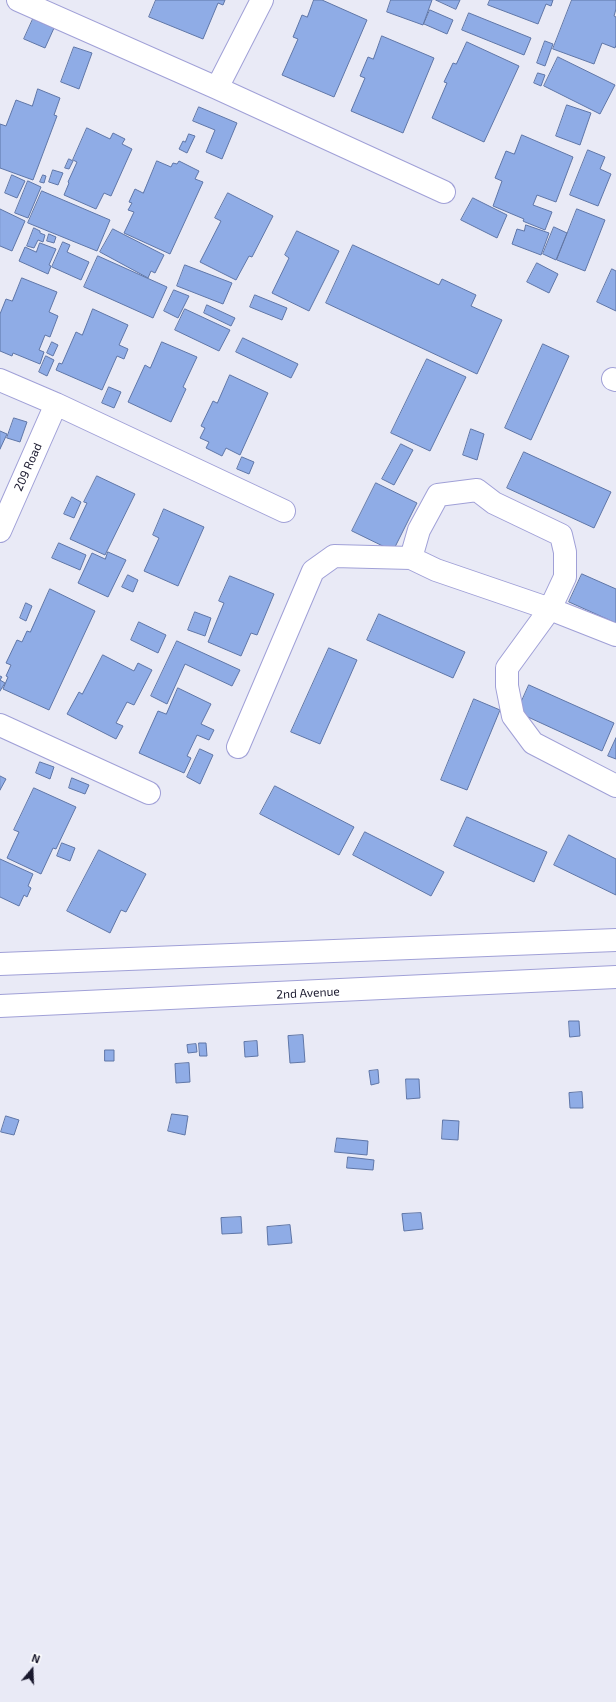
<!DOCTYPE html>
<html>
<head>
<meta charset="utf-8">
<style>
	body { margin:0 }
	#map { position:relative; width:616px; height:1702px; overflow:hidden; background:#e9eaf6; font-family:"Exo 2",sans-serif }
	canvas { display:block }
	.north { position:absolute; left:12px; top:1650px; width:40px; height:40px; -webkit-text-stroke:3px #fff; paint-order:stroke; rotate:19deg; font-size:11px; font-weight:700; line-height:16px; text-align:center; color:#19182d }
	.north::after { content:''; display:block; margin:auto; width:14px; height:18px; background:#19182d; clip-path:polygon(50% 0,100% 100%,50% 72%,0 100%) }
</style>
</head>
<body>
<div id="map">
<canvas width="616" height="1702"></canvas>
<div class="north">N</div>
</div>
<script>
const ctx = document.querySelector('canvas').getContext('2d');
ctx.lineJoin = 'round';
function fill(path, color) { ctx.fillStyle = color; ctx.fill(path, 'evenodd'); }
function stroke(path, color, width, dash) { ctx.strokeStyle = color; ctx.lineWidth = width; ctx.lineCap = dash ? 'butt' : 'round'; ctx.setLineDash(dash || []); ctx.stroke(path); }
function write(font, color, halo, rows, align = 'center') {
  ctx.font = font + ' "Exo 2",sans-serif'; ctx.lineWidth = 3; ctx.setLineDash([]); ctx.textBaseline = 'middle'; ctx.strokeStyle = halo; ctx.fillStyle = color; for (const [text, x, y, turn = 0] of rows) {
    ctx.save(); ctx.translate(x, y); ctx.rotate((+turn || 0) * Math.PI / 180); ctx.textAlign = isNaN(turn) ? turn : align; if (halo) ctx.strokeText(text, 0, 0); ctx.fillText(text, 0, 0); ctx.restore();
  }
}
const building = new Path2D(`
	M156,0h69l-2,5 -5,-2 -15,36 -54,-22z
	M314,0h8l45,20 -33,77 -52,-22 16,-36 -5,-2 9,-22 5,2z
	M391,0h41l-9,25 -36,-13z
	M436,0h24l-4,9z
	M490,0h63l-2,6 -5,-2 -8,20 -50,-19z
	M572,0h44v9l-2,7 2,1v28l-1,3 -13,-5 -8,21 -41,-15z
	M430,10l23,10 -6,14 -23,-10z
	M469,13l62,25 -7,17 -62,-25z
	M33,19l21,9 -9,20 -21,-9z
	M382,36l52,22 -31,75 -52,-22 14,-33 -5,-2 8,-19 5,2z
	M545,41l8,3 -8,22 -8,-3z
	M467,42l52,24 -35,76 -52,-24 15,-35 -3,-1 9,-19 3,1z
	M74,47l18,6 -13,36 -18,-7z
	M558,57l57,28 -15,29 -56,-28z
	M538,73l7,2 -4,11 -7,-3z
	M38,89l22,9 -6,17 3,1 -24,64 -33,-12v-44l6,2 10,-26 16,6z
	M567,105l24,8 -11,32 -24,-9z
	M199,107l38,16 -15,36 -16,-7 9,-22 -22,-9z
	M87,128l23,11 3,-6 12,6 -3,5 10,5 -21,47 -7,-3 -8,16 -32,-14 5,-12 -1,-1 9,-20 -4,-2z
	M189,134l6,2 -8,17 -8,-4 4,-8 2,1z
	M522,135l51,22 -17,45 -19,-7 -4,10 19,7 -7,18 -20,-8 -2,-1 1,-2 -31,-13 9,-25 -7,-3 11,-27 8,3z
	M588,150l17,7 -5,12 11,5 -13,32 -28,-11z
	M69,159l4,2 -4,8 -4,-1z
	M157,161l14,6 2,-4 4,1 2,-3 20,10 -4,8 8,3 -33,72 -46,-21 10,-21 -6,-2 4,-7 -3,-1 6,-13 8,4z
	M53,170l10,3 -5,12 -9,-3z
	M12,175l13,6 -8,17 -12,-5z
	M43,175l3,1 -2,7 -4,-1z
	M28,181l13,6 -13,31 -13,-5z
	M42,191l68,29 -13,31 -69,-28z
	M228,193l45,23 -21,41 -3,-1 -13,24 -36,-18 21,-41 -6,-3z
	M473,198l34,17 -10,23 -36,-18z
	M0,209l25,12 -13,30 -12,-5z
	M577,209l28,11 -20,51 -28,-11z
	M526,225l23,8 -8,22 -29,-11 5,-15 7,2z
	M554,227l13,6 -11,27 -13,-6z
	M34,228l6,3v2l5,2 -2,7 -5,-2 -4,8 -7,-2z
	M113,229l51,26 -9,18 -4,-2 -3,7 -48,-26z
	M297,231l42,20 -30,60 -37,-18 17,-35 -4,-3z
	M49,234l7,3 -2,6 -7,-2z
	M63,242l7,3 -3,7 22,10 -8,18 -29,-13z
	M40,243l16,6 -7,16 2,1 -3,8 -29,-13 6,-14 11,5z
	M353,245l86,40 3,-6 34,16 -5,11 31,14 -25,54 -151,-71z
	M98,256l69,31 -14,31 -69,-31z
	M537,263l21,11 -9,19 -22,-11z
	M185,265l47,18 -9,21 -46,-18z
	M612,269l4,2v40l-19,-9z
	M22,278l35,14 -8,20 9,4 -8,21 -5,-2 -6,15 5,2 -4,12 -27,-11 -1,3 -12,-5v-37l6,-15 6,2z
	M174,290l15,6 -11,22 -14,-7z
	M255,295l32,13 -5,12 -32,-13z
	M207,305l28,13 -4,8 -27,-13z
	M93,309l35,16 -9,20 9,4 -4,10 -7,-3 -15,34 -46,-20 3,-7 3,1 14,-32 6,3z
	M185,309l45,21 -11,21 -44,-21z
	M243,338l55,26 -7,14 -55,-26z
	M52,342l6,3 -5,11 -6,-3z
	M162,342l35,15 -14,30 3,2 -15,33 -43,-20 17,-37 5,3z
	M543,344l26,12 -38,84 -26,-12z
	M46,356l8,4 -7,16 -8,-4z
	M427,359l39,18 -36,74 -39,-18z
	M230,375l38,18 -28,62 -14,-7 -4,8 -16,-8 3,-6 -9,-4 5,-10 -4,-2 12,-25 4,2z
	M109,387l12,5 -7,16 -12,-5z
	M14,418l13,4 -7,20 -13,-4z
	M471,429l13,5 -7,26 -14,-5z
	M0,431l7,3 -7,15z
	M401,444l12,6 -19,35 -12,-6z
	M524,452l87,40 -17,36 -87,-40z
	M242,457l12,5 -5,12 -12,-5z
	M97,476l38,18 -30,61 -35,-16 17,-36 -3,-1z
	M376,483l41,20 -24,48 -41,-20z
	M72,497l9,5 -7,16 -10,-4z
	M164,509l40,18 -26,59 -34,-15 15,-33 -6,-3z
	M59,543l27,12 -6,15 -28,-12z
	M108,552l18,8 -18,37 -30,-14 14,-30 13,6z
	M582,574l34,15v34l-47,-21z
	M128,575l10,5 -5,12 -11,-5z
	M230,576l44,18 -17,41 -6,-2 -10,23 -33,-14 16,-39 -5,-2z
	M50,589l45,22 -46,99 -46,-21 5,-12 -2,-1 5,-11 -5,-2 11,-23 5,2 5,-11 3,1z
	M26,603l6,3 -6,15 -6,-3z
	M195,612l16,6 -6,18 -17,-6z
	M379,614l86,38 -12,26 -86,-38z
	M139,622l27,13 -8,18 -27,-13z
	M177,641l63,29 -8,16 -47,-22 -18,40 -16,-8z
	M329,648l28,12 -37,84 -29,-12z
	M103,655l31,16 4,-8 14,7 -18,35 -7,-3 -11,21 7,3 -7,13 -49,-25 12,-22 3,2z
	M0,676l2,1 -2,3 5,3 -5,8z
	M529,685l85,38 -12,28 -85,-39z
	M178,688l33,16 -10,20 13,6 -5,10 -12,-5 -10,21 4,2 -7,15 -45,-20 19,-42 8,3z
	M474,699l26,11 -33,80 -26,-10z
	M616,738v21l-8,-3z
	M200,749l13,6 -13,29 -13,-7z
	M40,762l14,5 -4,12 -14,-6z
	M0,776l6,3 -6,11z
	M72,778l17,7 -4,9 -16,-6z
	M275,786l79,41 -15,28 -79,-41z
	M34,788l42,19 -20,42 -3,-1 -12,26 -34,-16 12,-26 -5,-2z
	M467,817l80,35 -13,30 -80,-36z
	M365,832l79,40 -13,24 -78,-41z
	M569,835l47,24v36l-62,-30z
	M62,843l13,5 -5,13 -13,-5z
	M99,850l47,24 -20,38 -5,-2 -11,23 -43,-22z
	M0,859l33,15 -5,12 3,2 -4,9 -3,-2 -5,11 -19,-9z
	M569,1021h10l1,15 -10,1z
	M303,1035l2,27 -15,1 -2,-27z
	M257,1041l1,15 -13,1 -1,-15z
	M199,1043h7l1,13h-7z
	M196,1044l1,8 -9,1 -1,-8z
	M105,1050h9v11h-9z
	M189,1063l1,19 -14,1 -1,-19z
	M378,1070l1,13 -8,2 -2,-14z
	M406,1079h13l1,19 -13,1z
	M582,1092l1,16h-13l-1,-15z
	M172,1114l16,2 -3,19 -17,-4z
	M6,1116l13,4 -5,15 -13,-3z
	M443,1120l16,1 -1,19 -16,-1z
	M337,1138l31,3 -1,14 -32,-3z
	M348,1157l26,3 -1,10 -26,-2z
	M421,1213l2,16 -19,2 -2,-17z
	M241,1217l1,16 -20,1 -1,-16z
	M290,1225l2,18 -24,2 -1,-18z`);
fill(building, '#8face6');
stroke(building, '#5f76a7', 1);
const minor = new Path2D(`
	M18,0l199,88 227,104
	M217,88l45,-88
	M613,379l3,1
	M0,380l56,24 228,107
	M0,531l56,-127
	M616,635l-66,-26 -114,-39 -25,-12 8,-28 19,-35 39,-5 17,13 67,32 4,17v25l-15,32 -43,59v18l6,30 20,27 83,43
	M0,725l149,68
	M238,747l75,-176 21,-15 77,2
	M0,964l616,-24
	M0,1006l616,-29`);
stroke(minor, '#a0a0d7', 24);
stroke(minor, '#fff', 22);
write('12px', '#19182d', '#fff', [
	["209 Road",28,467,-66],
	["2nd Avenue",308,993,-3]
]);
</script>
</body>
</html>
